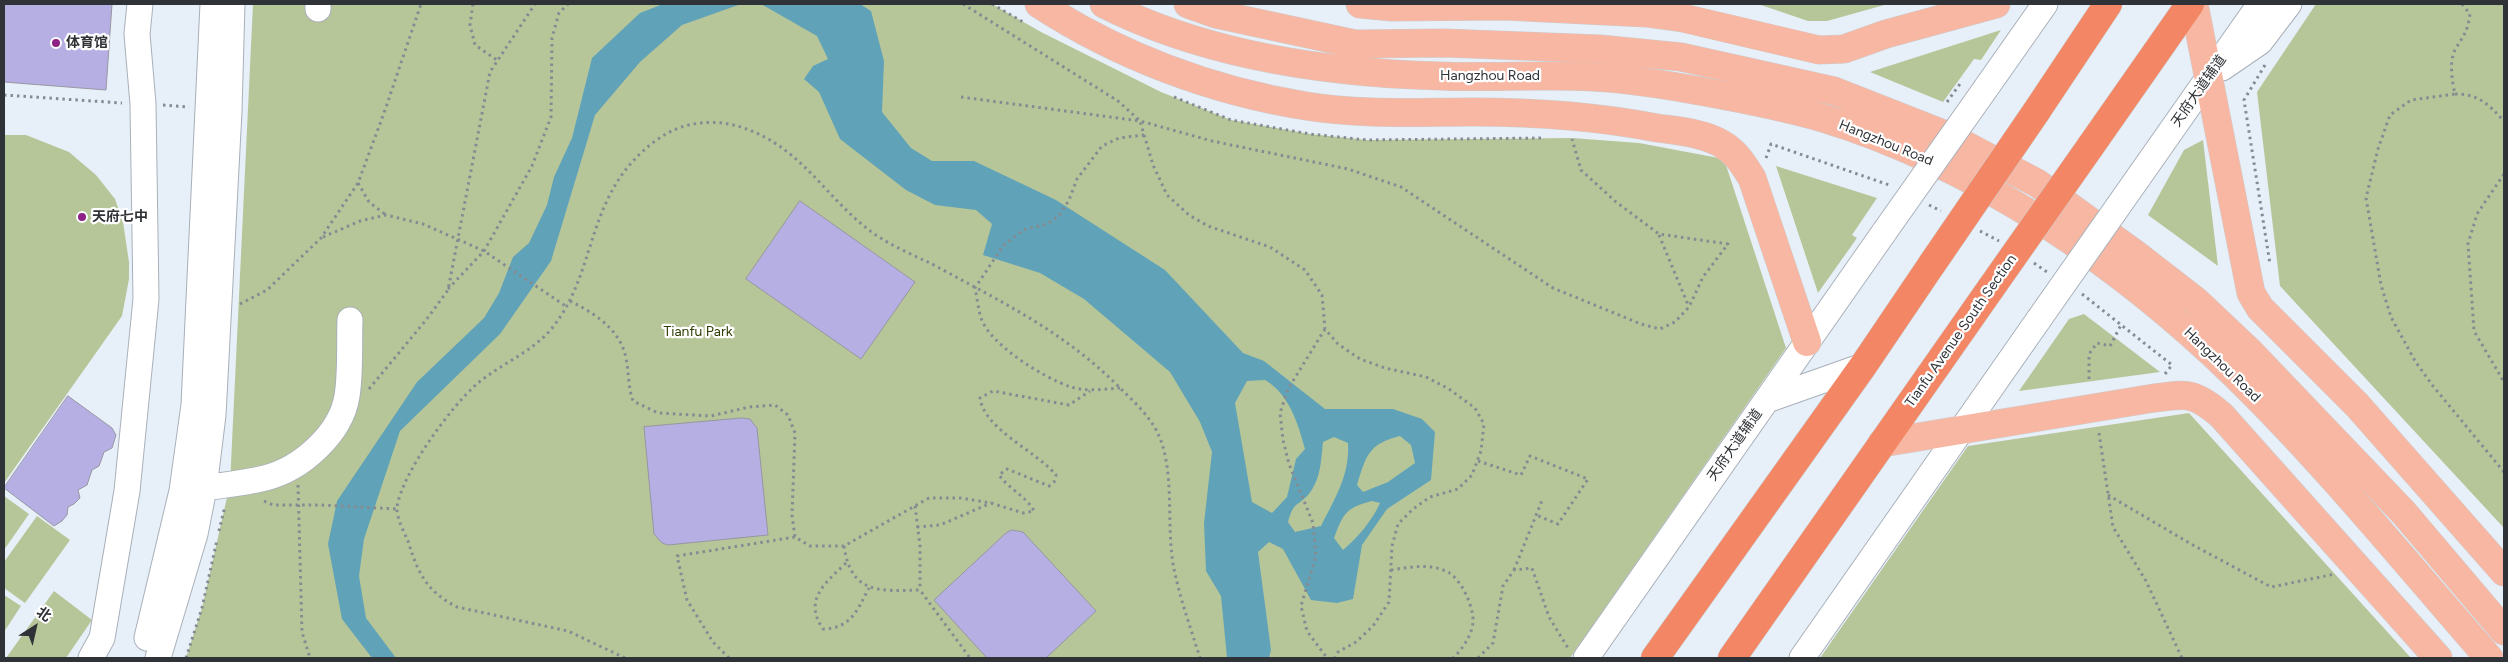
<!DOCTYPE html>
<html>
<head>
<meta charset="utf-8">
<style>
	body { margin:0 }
	#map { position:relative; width:2508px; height:662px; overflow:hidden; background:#e7eff9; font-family:Figtree,"Noto Sans SC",sans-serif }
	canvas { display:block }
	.frame { position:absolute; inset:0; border:5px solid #2f3236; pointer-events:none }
	.north { position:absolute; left:10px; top:602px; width:50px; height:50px; -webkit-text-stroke:4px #fff; paint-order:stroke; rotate:35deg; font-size:14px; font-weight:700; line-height:20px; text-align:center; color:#2f3236 }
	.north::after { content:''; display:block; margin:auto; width:18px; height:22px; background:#2f3236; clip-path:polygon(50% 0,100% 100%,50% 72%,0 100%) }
</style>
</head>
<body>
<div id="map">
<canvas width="2508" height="662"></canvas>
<div class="frame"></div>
<div class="north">北</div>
</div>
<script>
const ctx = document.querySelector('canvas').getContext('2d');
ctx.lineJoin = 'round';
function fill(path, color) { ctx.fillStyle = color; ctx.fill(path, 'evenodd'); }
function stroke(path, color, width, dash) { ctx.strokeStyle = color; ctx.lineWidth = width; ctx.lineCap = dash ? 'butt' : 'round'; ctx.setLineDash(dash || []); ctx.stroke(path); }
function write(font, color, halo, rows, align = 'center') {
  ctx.font = font + ' Figtree,"Noto Sans SC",sans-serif'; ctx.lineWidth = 4.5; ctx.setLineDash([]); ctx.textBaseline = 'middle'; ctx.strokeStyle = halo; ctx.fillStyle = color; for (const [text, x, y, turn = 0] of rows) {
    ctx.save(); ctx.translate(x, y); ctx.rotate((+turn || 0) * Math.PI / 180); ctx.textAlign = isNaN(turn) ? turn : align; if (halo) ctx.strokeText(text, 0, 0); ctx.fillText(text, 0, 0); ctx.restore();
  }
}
fill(new Path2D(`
	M253,4h739l49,28 120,60 70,28 79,14 57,6 205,-2 67,5 85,16 62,189 -216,310h-1384l16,-50 28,-124z
	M1758,4h130l-61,17h-19z
	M2316,4h188v524l-224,-242 -23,-194z
	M2001,30l-20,30 -7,-1 -31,43 -73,-30z
	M4,135h22l43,17 27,23 19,24 8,23 6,40v17l-7,37 -118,167z
	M2203,140l15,126 -70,-51 36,-65z
	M1776,166l101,32 -25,37 5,3 -39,55z
	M2084,314l76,58 -141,19 50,-72z
	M2189,413l222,245h-591l148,-212z
	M4,496l25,18 -25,36z
	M37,516l33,24 -45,63 -21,-15v-26z
	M54,591l38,29 -26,38h-60z
	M4,595l17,11 -17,26z`), '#b7c699');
fill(new Path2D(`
	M663,4h78l-59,21 -42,37 -45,53 -44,146 -51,73 -100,97 -36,108 -5,37 7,42 30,40h-24l-30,-39 -14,-75 9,-43 80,-119 67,-64 15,-25 14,-36 16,-14 18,-38 7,-28 18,-39 20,-80 48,-45z
	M761,4h99l11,7 13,50 -2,51 29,36 21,13h42l82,39 109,70 78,83 21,8 61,48h68l29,10 13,13 -4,48 -44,29 -25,36 -9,54 -16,4 -26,-3 -28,-51 -14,-7 -11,10 13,98 -2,8h-42l-6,-62 -15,-25 -2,-48 8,-71 -12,-30 -30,-50 -86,-73 -44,-26 -57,-18 9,-31 -16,-14 -41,-5 -29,-15 -66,-51 -21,-47 -15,-13 9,-13 15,-7 -11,-23zM1265,380c24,14 33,43 40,69l-9,10 -9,38 -15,16 -20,-11 -17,-99 12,-22zM1400,436l11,9 4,18 -27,19 -25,10 -6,-7c9,-29 11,-41 43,-49zM1334,437l14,6c2,32 -13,55 -27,83l-26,6 -7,-10c6,-21 8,-14 20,-27 13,-15 13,-35 15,-53zM1372,501l8,2c-8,18 -22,34 -37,47l-9,-12c10,-26 12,-30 38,-37z`), '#60a3b8');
const building = new Path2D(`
	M4,4h108l-6,86 -102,-8z
	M800,201l115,81 -54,77 -115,-80z
	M68,396l44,32 4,7 -4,13 -8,4 -5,14 -7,4 -5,15 -9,5 2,8 -6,6 -6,3 -1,8 -5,6 -8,5 -50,-38z
	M742,418l8,1 7,9 11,107 -100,10 -6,-2 -8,-9 -10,-107z
	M1012,530l11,2 73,79 -50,47h-59l-53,-58 72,-67z`);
fill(building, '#b6afe4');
stroke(building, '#9796a1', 1);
const minor = new Path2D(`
	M318,9v-5
	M2222,68l38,-26 29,-38
	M1986,88l59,-84
	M2138,178l122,-174
	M1767,400l96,-34
	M204,488c20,-3 41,-5 61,-10 36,-9 76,-44 82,-82 4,-25 2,-51 3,-76
	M147,638l35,-147 12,-86 19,-401
	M91,658l11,-20 25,-147 19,-192 -3,-195 -6,-70 3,-30
	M158,658l37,-124 9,-46 9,-73 16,-304 3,-107
	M1586,658l299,-427
	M1802,658l237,-339`);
const major = new Path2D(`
	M1039,4c80,52 173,87 267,102 55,9 111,6 166,6 63,0 123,4 185,16 21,3 47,5 65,16 15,9 21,20 30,34l55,164
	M1104,4c103,52 222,69 336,72 51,2 102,-2 153,1 37,2 75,8 112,15 39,7 79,15 118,26 154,47 299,147 413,258 90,88 170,187 253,282
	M1188,4l28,10 139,30 90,-1 155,6 81,8 153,34 112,44 91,48 97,70 62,48 54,51 154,161 100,118
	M1360,4l32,3 112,-1 142,7 37,5 136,32 25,-1 42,-15 110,-30
	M2194,4l57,289 9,15 97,97 147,167
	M1882,443l266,-44c37,-5 44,-9 73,16l217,243`);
const highway = new Path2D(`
	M2036,112l72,-108
	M2090,147l100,-143
	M1655,658l208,-292 69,-102
	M1732,658l259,-370`);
stroke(minor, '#a9b0b9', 27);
stroke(major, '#cdcecf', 29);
stroke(highway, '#cdcecf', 29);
stroke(new Path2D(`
	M473,4l-3,21 5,20 22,15
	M963,4l155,97 22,20 72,20 136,28 53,18 152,101 88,36 19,5 15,-7 14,-15 14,-30 25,-33 -69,-10 -43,-32 -35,-32 -9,-31
	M992,4l33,19
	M2462,4l8,10c-3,20 -6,20 -15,36 -6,12 -3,32 0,44l-44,6 -21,15 -12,34 -12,49 15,87 10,32 24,44 18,25 71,86
	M2265,65l-21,35 26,164
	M2455,94c24,0 33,10 49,27
	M4,95l118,8
	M961,97l179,24 13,44 14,30 22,20 19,11 62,21 35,23 17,25 3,34 13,15 22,15 25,9 41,9 23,12 26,19 9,16 -3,27 -9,24 -14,14 -28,8 -17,12 -15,15 -6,22 -3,56 -16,24 -17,16 -18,10 -3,6
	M1174,97l57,23 79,14 57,6 178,-2
	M1947,102l13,-18
	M163,105l26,2
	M1766,158l5,-14 121,42
	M2504,174l-27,40 -9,30 6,87 30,51
	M358,183l11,19 17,13
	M1929,205l12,6
	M1980,231l19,10
	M1659,235l30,72
	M323,237l37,-16 26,-6 37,9 61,27 83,56
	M2034,263l13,9
	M448,289l36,-38 48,-85 19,-49 1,-79 7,-25 9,-9
	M2082,294l90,71 -7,9
	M570,301c24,12 50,28 56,57 3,15 2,29 7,43l25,12 53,3 38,-9 26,-2 13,10 7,18 -3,82 3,22 15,9h34l85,-48h32l30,5 32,10 11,-2c-7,-14 -25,-22 -35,-36l8,-6 42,17 5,-4 2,-7c-20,-24 -72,-46 -76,-77l13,-7 76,14 21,-14
	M240,304l27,-14 54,-52 37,-55 26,-70 37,-109
	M1325,329l-37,60 -8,24 3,27 6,24 24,59 3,33 -15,50 6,25 20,27
	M2089,379v-25l8,-11 13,3 11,-21
	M1120,388c-16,1 -33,4 -49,-1 -27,-9 -81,-42 -90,-69 -3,-10 -4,-21 -6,-30l28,-42 20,-16 24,-6 12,-8 10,-16 8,-21 25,-33 17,-8 25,-3
	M369,389l57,-69 22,-30 42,-218 45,-68
	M2099,433l14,94 33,54 36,77
	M1478,461l43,14 9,-19 58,23 -30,45 -22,-9
	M298,485l4,147 8,26
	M2108,495l83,49 80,43 64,-13
	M264,501l9,4h48l76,4
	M915,506l5,40v44
	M917,527l23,-2 51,-22
	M219,531l6,-25
	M844,546c7,49 36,45 76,44l50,68
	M846,563c-21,20 -43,37 -23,66 29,-1 34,-19 46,-41
	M1391,570c19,-3 39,-7 57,2 13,7 26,35 25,50 -1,13 -11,28 -20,36
	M1514,570l29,-72
	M186,658l16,-50 15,-68
	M625,658l-57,-27 -111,-24c-31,-16 -39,-34 -49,-66 -4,-9 -12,-24 -11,-34 5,-34 55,-102 81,-124 24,-20 55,-31 75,-56 43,-55 33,-124 90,-176 12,-11 27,-21 42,-25 29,-8 57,-2 83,13 40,22 65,64 101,91 18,14 42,24 63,34 66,36 131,67 185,121 13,13 28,26 38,43 22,38 10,97 19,141 6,30 17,60 26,89
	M729,658l-16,-16 -26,-42 -10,-44 118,-19
	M1478,658l15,-15 10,-57 11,-16 18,-2 17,49 19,31`), '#868b92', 3, [2.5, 4]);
stroke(minor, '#fff', 25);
stroke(major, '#f8b7a3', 28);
stroke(highway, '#f38765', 28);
const minorBridge = new Path2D(`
	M1885,231l101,-143
	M2039,319l99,-141`);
const highwayBridge = new Path2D(`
	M1932,264l104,-152
	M1991,288l99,-141`);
stroke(minorBridge, '#a9b0b9', 27, []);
stroke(highwayBridge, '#cdcecf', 29, []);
stroke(minorBridge, '#fff', 25);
stroke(highwayBridge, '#f38765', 28);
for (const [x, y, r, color] of [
	[56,43,5,"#8d2185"],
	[82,217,5,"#8d2185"]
]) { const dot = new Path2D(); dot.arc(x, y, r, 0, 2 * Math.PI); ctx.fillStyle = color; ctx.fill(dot); stroke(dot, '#fff', 2); }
write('bold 14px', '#2f3236', '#fff', [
	["体育馆",66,43],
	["天府七中",92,217]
], 'left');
write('14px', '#2f3236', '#fff', [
	["Hangzhou Road",1490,76],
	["天府大道辅道",2199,91,-55],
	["Hangzhou Road",1886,143,22],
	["Tianfu Avenue South Section",1961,331,-55],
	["Hangzhou Road",2222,365,44],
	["天府大道辅道",1735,445,-55]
]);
write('14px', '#2e3c00', '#fff', [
	["Tianfu Park",698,332]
]);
</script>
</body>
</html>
